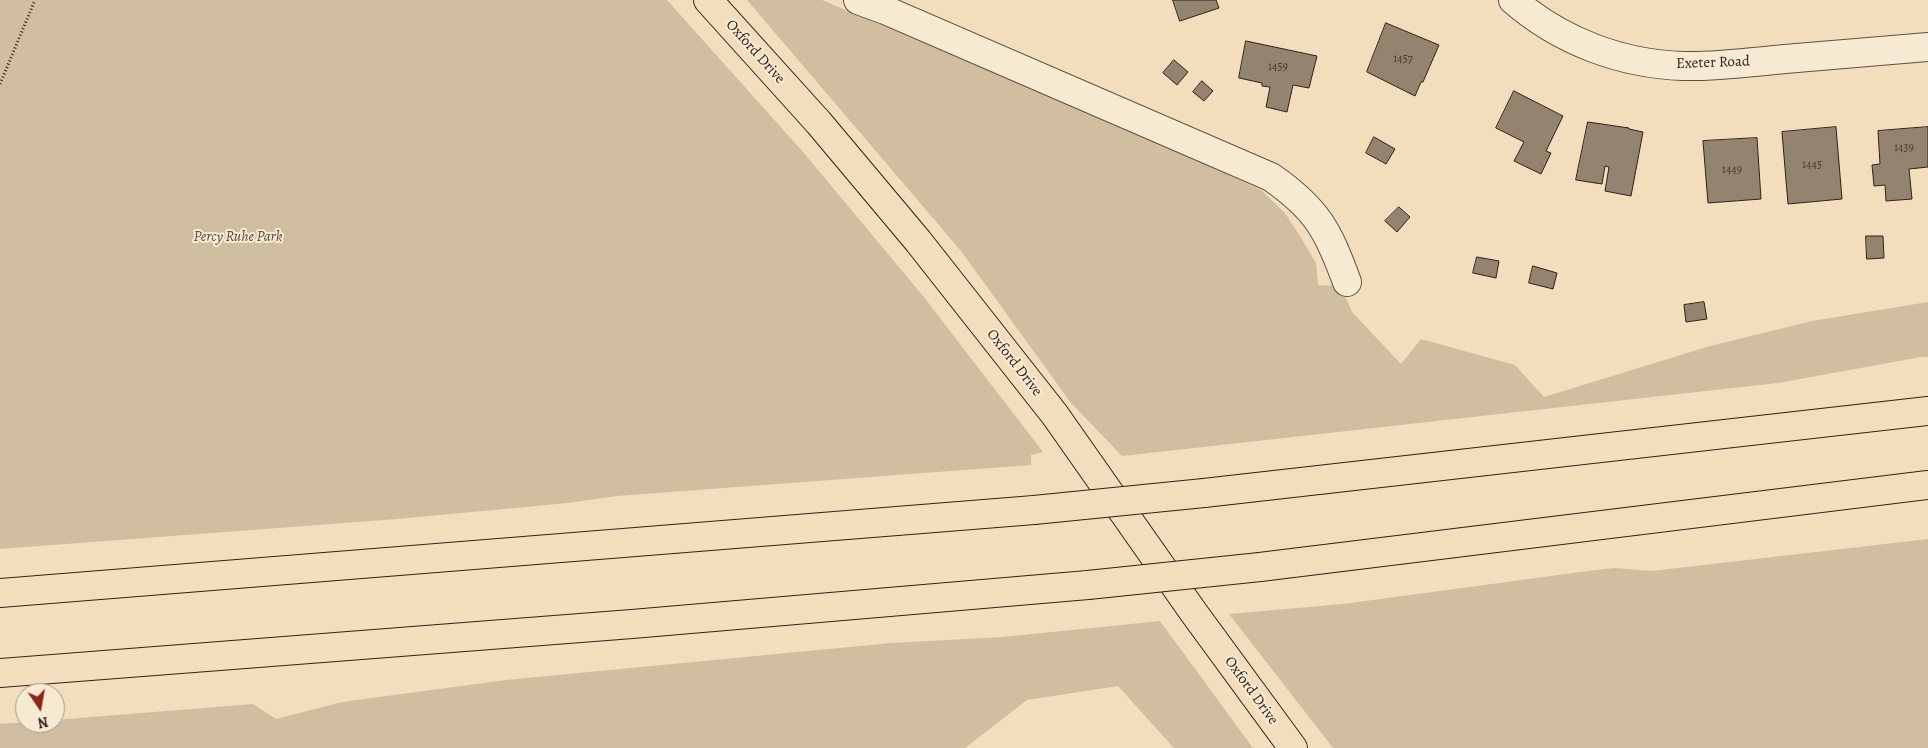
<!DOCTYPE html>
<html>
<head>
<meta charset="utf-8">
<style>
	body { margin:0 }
	#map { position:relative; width:1928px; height:748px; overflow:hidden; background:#f2debc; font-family:Alegreya,serif }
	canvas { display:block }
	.north { position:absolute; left:15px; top:683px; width:50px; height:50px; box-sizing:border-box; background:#f7ead3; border:1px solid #a79a89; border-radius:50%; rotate:168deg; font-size:14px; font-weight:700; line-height:20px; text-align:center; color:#2f211a }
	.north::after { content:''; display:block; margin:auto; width:18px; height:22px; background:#8f2418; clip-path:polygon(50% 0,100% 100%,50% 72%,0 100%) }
</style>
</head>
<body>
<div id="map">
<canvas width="1928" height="748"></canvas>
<div class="north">N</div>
</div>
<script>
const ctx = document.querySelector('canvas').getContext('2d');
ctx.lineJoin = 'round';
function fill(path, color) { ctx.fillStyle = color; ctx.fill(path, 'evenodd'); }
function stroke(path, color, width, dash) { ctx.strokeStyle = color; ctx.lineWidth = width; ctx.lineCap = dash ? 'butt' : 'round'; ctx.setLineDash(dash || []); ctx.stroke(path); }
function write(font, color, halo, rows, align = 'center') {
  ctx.font = font + ' Alegreya,serif'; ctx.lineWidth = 4; ctx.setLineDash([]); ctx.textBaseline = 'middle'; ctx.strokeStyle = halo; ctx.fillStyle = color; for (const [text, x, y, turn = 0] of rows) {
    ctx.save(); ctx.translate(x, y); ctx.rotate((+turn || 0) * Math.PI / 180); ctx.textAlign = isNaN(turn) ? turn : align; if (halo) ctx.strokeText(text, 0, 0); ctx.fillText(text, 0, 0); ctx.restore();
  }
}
fill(new Path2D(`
	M0,0h667l136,152 120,144 120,156 -12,3v10l-414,31 -49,7 -171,16 -397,30z
	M747,0h75l340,144 99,46 24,23 18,28 13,22 2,22 23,1 11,26 49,52 20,-25 94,26 29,32 166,-51 102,-25 116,-19v55h-7l-143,26 -656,73 -51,-53 -110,-152z
	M1928,539v209h-595l-104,-134 114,-10 245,-33 26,-3 38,3z
	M1160,621l93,127h-79l-56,-62 -91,14 -62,48h-965v-24l25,-2 30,1v-3l198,-16 23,15 66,-17 164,-22 385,-37 112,-6z`), '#d1bea0');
const building = new Path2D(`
	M1173,0h43l3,8 -39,13z
	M1386,23l53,22 -16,37h-2l-6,14 -48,-24z
	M1246,41l71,15 -8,32 -16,-3 -6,27 -21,-5 4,-20 -8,-1v-3l-23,-5z
	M1174,60l14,12 -11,13 -14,-12z
	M1202,81l11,10 -9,10 -11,-9z
	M1514,91l49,25 -17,35 5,2 -10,21 -27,-13 10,-19 -28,-14z
	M1588,122l41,6v1l14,3 -12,64 -26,-5 4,-24 -4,-1 -3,18 -26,-4z
	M1836,127l6,72 -54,5 -6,-72z
	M1928,127v40l-19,2 3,30 -26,2 -1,-16 -11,1 -2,-21 8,-1 -2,-33z
	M1374,137l21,12 -9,15 -20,-11z
	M1757,138l4,61 -53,4 -5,-62z
	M1399,207l11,10 -13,15 -12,-11z
	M1866,236h17l1,22 -17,1z
	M1477,257l22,4 -3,17 -23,-5z
	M1533,266l24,7 -4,16 -24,-6z
	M1704,302l3,17 -21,3 -2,-17z`);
fill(building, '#94836e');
stroke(building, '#2f211a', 1);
const minor = new Path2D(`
	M858,0l27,10 386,167c46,32 57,53 76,105
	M1513,0c47,41 108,64 170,66 33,1 68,-4 102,-7 47,-4 95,-8 143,-12`);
const major = new Path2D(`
	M708,0l111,123 99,118 137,174 139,198 99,135`);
const highway = new Path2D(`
	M1204,493l724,-82
	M1260,567l668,-82
	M0,593l1034,-83
	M0,673l632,-49 456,-39`);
stroke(minor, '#605042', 30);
stroke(major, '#2f211a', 30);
stroke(highway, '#2f211a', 30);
stroke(new Path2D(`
	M0,84l35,-84`), '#2f211a', 3, [1, 2.5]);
stroke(minor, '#f7ead3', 28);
stroke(major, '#f2debc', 28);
stroke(highway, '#f2debc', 28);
const highwayBridge = new Path2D(`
	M1034,510l170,-17
	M1088,585l172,-18`);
stroke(highwayBridge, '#2f211a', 30, []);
stroke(highwayBridge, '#f2debc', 28);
write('12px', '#483a2f', null, [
	["1457",1403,59],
	["1459",1278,67],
	["1439",1904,148],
	["1445",1812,165],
	["1449",1732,170]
]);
write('15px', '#2f211a', '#f7ead3', [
	["Oxford Drive",755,52,48],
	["Exeter Road",1713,63,-2],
	["Oxford Drive",1014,363,52],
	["Oxford Drive",1251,691,54]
]);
write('italic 15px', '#58483c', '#f7ead3', [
	["Percy Ruhe Park",238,237]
]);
</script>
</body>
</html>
